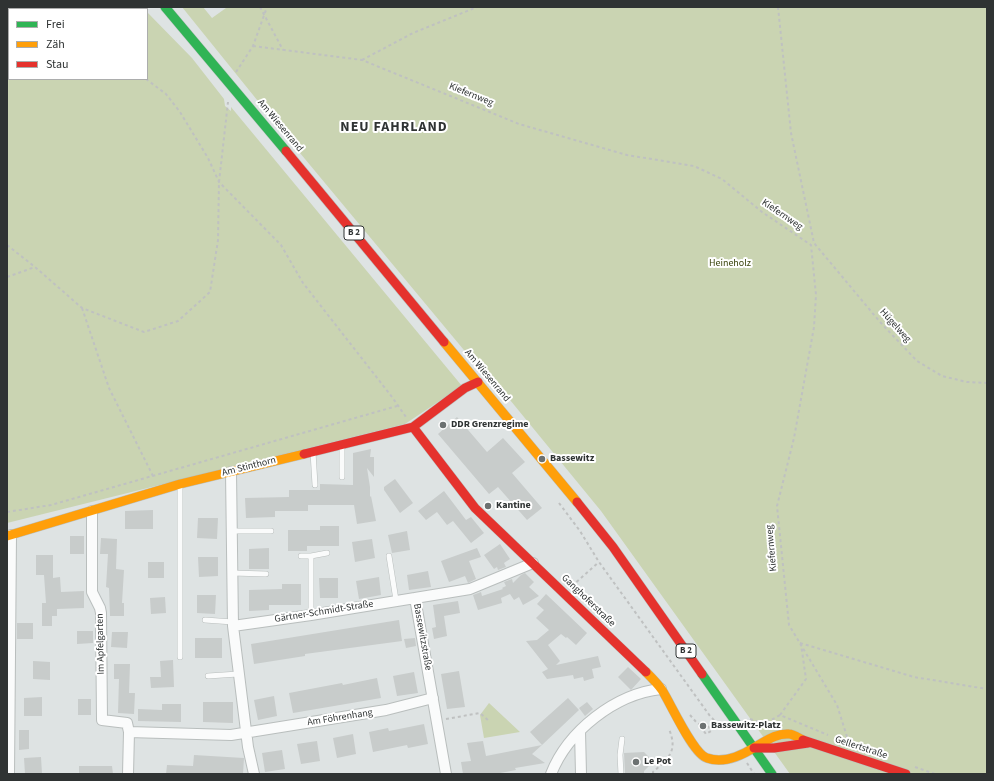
<!DOCTYPE html>
<html>
<head>
<meta charset="utf-8">
<style>
	body { margin:0 }
	#map { position:relative; width:994px; height:781px; overflow:hidden; background:#dee3e3; font-family:"Source Sans 3",sans-serif }
	canvas { display:block }
	.frame { position:absolute; inset:0; border:8px solid #2f3333; pointer-events:none }
	.legend { position:absolute; left:8px; top:8px; width:140px; height:72px; box-sizing:border-box; background:#fff; border:1px solid #acadad; margin:0; padding:5px 7px; list-style:none; font-size:12px; color:#2f3333 }
	.legend li { display:flex; align-items:center; gap:8px; height:20px }
	.legend b { width:20px; border:1px solid #acadad }
</style>
</head>
<body>
<div id="map">
<canvas width="994" height="781"></canvas>
<div class="frame"></div>
<ul class="legend">
<li><b style="height:5px;background:#30b455"></b>Frei</li>
<li><b style="height:5px;background:#ff9f0a"></b>Zäh</li>
<li><b style="height:5px;background:#e5322d"></b>Stau</li>
</ul>
</div>
<script>
const ctx = document.querySelector('canvas').getContext('2d');
ctx.lineJoin = 'round';
function fill(path, color) { ctx.fillStyle = color; ctx.fill(path, 'evenodd'); }
function stroke(path, color, width, dash) { ctx.strokeStyle = color; ctx.lineWidth = width; ctx.lineCap = dash ? 'butt' : 'round'; ctx.setLineDash(dash || []); ctx.stroke(path); }
function write(font, color, halo, rows, align = 'center') {
  ctx.font = font + ' "Source Sans 3",sans-serif'; ctx.lineWidth = 4; ctx.setLineDash([]); ctx.textBaseline = 'middle'; ctx.strokeStyle = halo; ctx.fillStyle = color; for (const [text, x, y, turn = 0] of rows) {
    ctx.save(); ctx.translate(x, y); ctx.rotate((+turn || 0) * Math.PI / 180); ctx.textAlign = isNaN(turn) ? turn : align; if (halo) ctx.strokeText(text, 0, 0); ctx.fillText(text, 0, 0); ctx.restore();
  }
}
fill(new Path2D(`
	M7,7h135l2,2h-135v70h138v-67l45,46 32,41 1,7 6,5v-4l231,279 -57,38 -398,99z
	M182,7h21l9,11 14,-10v-1h761v767h-197l-189,-263 -100,-122 -13,-10 -193,-232z
	M489,703l31,29 -36,6 -4,-23z`), '#cad4b2');
fill(new Path2D(`
	M457,417l30,35 16,-14 22,24 -13,11 30,35 -15,12 -29,-33 -9,7 -51,-60z
	M371,449l-1,8h4v20l-7,-9 3,19v10l1,-1 5,25 -19,3 -3,-19h-46v6h-33v6l-29,1 -1,-20 44,-1v-7h31v-6l33,1v-32z
	M395,479l18,24 -13,10 -16,-23v-3z
	M444,491l22,29 5,-3 13,16 -13,10 -18,-22 -6,4 -10,-13 -11,8 -8,-9z
	M153,510v19h-28v-18z
	M198,518h20l-1,21 -20,-1z
	M320,526h19v20h-32v5h-19v-21h32z
	M407,531l3,19 -18,3 -4,-18z
	M70,536h14v18h-14z
	M101,538l16,1 -1,30 8,1 -2,33h2v13h-14l-1,-28 -3,-1 2,-33h-8z
	M372,539l3,19 -20,4 -3,-20z
	M500,544l10,15 -6,4 2,4 -8,3 -1,-3 -3,2 -10,-14z
	M269,548v21h-20v-20z
	M477,548l4,9 -12,4 7,18 -8,4 -3,-7 -16,6 -8,-21z
	M36,555h17v23l7,-1 1,15 23,-1v17l-27,1v7h-5v10h-10v-23h4l-2,-28h-8z
	M198,557h20v19l-19,1z
	M148,562h16v16h-16z
	M428,571l3,16 -22,3 -2,-15z
	M525,573l9,9 -5,5 10,9 -16,9 -4,-8 -5,3 -4,-6 -9,4 1,5 -24,7 -5,-15 8,-3 1,4 21,-7 -1,-1 4,-2 -2,-4 8,-3 1,4 8,-8z
	M379,577l2,18 -22,4 -3,-18z
	M319,578h19v20h-18z
	M282,584h19v21h-32v5l-20,1v-21l33,-1z
	M546,594l41,39 -11,12 -9,-8 -1,1 -5,-4 -13,11 12,16 -4,4 42,-9 3,11 -9,2 2,9 -10,3 -1,-4 -9,2 -1,-4 -26,4 -5,-7 6,-3 -22,-28 11,-1 12,-10 -13,-12 8,-8 -7,-6z
	M197,595h19l-1,19 -18,-1z
	M165,597l1,16 -15,1 -1,-16z
	M458,601l2,12 -16,3 3,20 -13,3 -2,-11 4,-1 -3,-22z
	M399,620l3,21 -97,13v2l-51,8 -3,-20z
	M17,623h16v16h-16z
	M77,631h16v12l-16,1z
	M112,632h16l-1,16 -16,-1z
	M195,638h27v20h-27z
	M415,638l1,8 -10,2 -2,-9z
	M173,660l1,27 -23,1 -1,-11h11l-1,-16z
	M33,661l17,1v18l-17,-1z
	M114,664h16l-1,29h6l-1,21 -16,-1 1,-34h-5z
	M628,667l13,12 -10,11 -13,-13z
	M459,671l6,36 -18,2 -6,-35z
	M414,672l4,21 -21,3 -4,-20z
	M377,678l4,20 -88,15 -4,-20 53,-10 1,2z
	M274,696l3,20 -19,4 -4,-20z
	M42,697v19h-18v-18z
	M568,698l11,12 -37,35 -12,-13z
	M78,699h13v16h-13z
	M203,702h30v21l-30,-1z
	M587,702l6,7 -8,7 -6,-8z
	M162,704h19v18l-43,-1v-12l24,1z
	M424,724l4,20 -20,4 -1,-3 -34,7 -4,-20 19,-4 1,3z
	M19,730h10v19l-10,1z
	M353,734l3,20 -19,4 -4,-20z
	M317,741l3,20 -19,3 -4,-20z
	M483,741l3,15 56,-11 -10,9 13,9 -30,5 1,2 -21,4h-32l-2,-12 10,-1 -4,-18z
	M282,750l3,19 -20,3 -3,-19z
	M644,752l5,5v9l-5,5v3h-17l-2,-1 -1,-20z
	M194,755l50,3 -1,16h-77l1,-9 26,1z
	M41,757l1,17h-17l-1,-16z
	M79,766h33l1,8h-34z`), '#c8cccb');
const lane = new Path2D(`
	M313,452l2,33
	M342,477v-31
	M232,531h39
	M301,556h10v59
	M311,556l16,-3
	M389,556l7,44
	M232,573l34,1
	M205,620l28,2
	M180,657v-172
	M208,676l30,-2
	M621,774l-1,-19 2,-16`);
const street = new Path2D(`
	M231,472l2,154 15,121 6,27
	M92,511v81l8,16 1,5 1,107 25,3 2,9
	M233,626l78,-11 104,-17
	M580,731l1,43
	M9,774l2,-239
	M128,774l1,-42 102,3 155,-25 47,-12
	M446,774l-31,-176 55,-9 63,-26
	M551,774c17,-43 64,-80 110,-85`);
const fast = new Path2D(`
	M165,7l121,144
	M702,674l70,100`);
const slow = new Path2D(`
	M444,342l133,160
	M7,536l173,-52 124,-30
	M646,672c5,5 12,12 16,18 9,14 31,64 45,68 16,6 34,-2 48,-11 11,-6 21,-14 34,-13 4,0 10,4 14,6`);
const jam = new Path2D(`
	M286,151l158,191
	M413,427l62,81 171,164
	M304,454l109,-27 52,-39 13,-6
	M577,502l36,45 89,127
	M803,740l103,34
	M754,748h20l34,-5`);
stroke(lane, '#b9bebd', 6);
stroke(street, '#b9bebd', 12);
stroke(fast, '#b9bebd', 10);
stroke(slow, '#b9bebd', 10);
stroke(jam, '#b9bebd', 10);
stroke(new Path2D(`
	M260,7l23,43
	M778,7l13,126 23,110 66,79 37,39 25,15 25,6 20,1
	M7,18h2
	M253,46l109,14 157,64 108,31 67,11 28,13 40,33 49,33 5,50 -2,32 -20,111 -17,68 12,119 48,80 12,38
	M362,60l51,-27 64,-26
	M236,72l17,-26 14,-39
	M146,79l20,15 14,18 28,46 11,24 62,63 22,38 89,114 14,20
	M7,245l28,22
	M7,277l28,-10 47,41 62,24 34,-11 32,-29 8,-52 1,-58 9,-80
	M82,308l27,80 44,88
	M559,503l21,28 19,31 111,154 13,13
	M7,512l44,-7 346,-99
	M572,586l27,-24
	M800,643l114,34 73,12
	M690,715l7,8 9,5
	M780,715l26,-36 -5,-35
	M446,719l34,-6 8,7
	M750,719l14,5 16,-9 48,20
	M708,726l3,5 -5,3 -3,-4z
	M747,763l7,11
	M915,767l20,7
	M653,774v-2c16,-14 25,-21 16,-43`), '#bfc1c1', 2, [3, 3]);
stroke(lane, '#fafbfb', 5);
stroke(street, '#fafbfb', 10);
stroke(fast, '#30b455', 9);
stroke(slow, '#ff9f0a', 9);
stroke(jam, '#e5322d', 9);
for (const [x, y, r, color] of [
	[443,425,4,"#6c7171"],
	[542,459,4,"#6c7171"],
	[488,506,4,"#6c7171"],
	[703,726,4,"#6c7171"],
	[636,762,4,"#6c7171"]
]) { const dot = new Path2D(); dot.arc(x, y, r, 0, 2 * Math.PI); ctx.fillStyle = color; ctx.fill(dot); stroke(dot, '#fff', 1.5); }
for (const [x, y, w] of [
	[354,233,20],
	[686,651,20]
]) { const box = new Path2D(); box.roundRect(x - w / 2, y - 7, w, 14, 3); ctx.fillStyle = '#fff'; ctx.fill(box); stroke(box, '#2f3333', 1); }
write('bold 9px', '#2f3333', null, [
	["B 2",354,233],
	["B 2",686,651]
]);
write('10px', '#2f3333', '#fff', [
	["Kiefernweg",471,95,22],
	["Am Wiesenrand",280,126,50],
	["Kiefernweg",782,215,34],
	["Hügelweg",895,326,48],
	["Am Wiesenrand",487,376,50],
	["Am Stinthorn",249,467,-14],
	["Kiefernweg",772,548,-95],
	["Ganghoferstraße",588,601,44],
	["Gärtner-Schmidt-Straße",324,612,-9],
	["Bassewitzstraße",422,637,80],
	["Im Apfelgarten",101,644,-91],
	["Am Föhrenhang",340,718,-9],
	["Gellertstraße",861,748,18]
]);
write('10px', '#39430b', '#fff', [
	["Heineholz",730,264]
]);
write('bold 10px', '#2f3333', '#fff', [
	["DDR Grenzregime",451,425],
	["Bassewitz",550,459],
	["Kantine",496,506],
	["Bassewitz-Platz",711,726],
	["Le Pot",644,762]
], 'left');
ctx.letterSpacing = '1px';
write('bold 14px', '#2f3333', '#fff', [
	["NEU FAHRLAND",394,128]
]);
ctx.letterSpacing = '0px';
</script>
</body>
</html>
